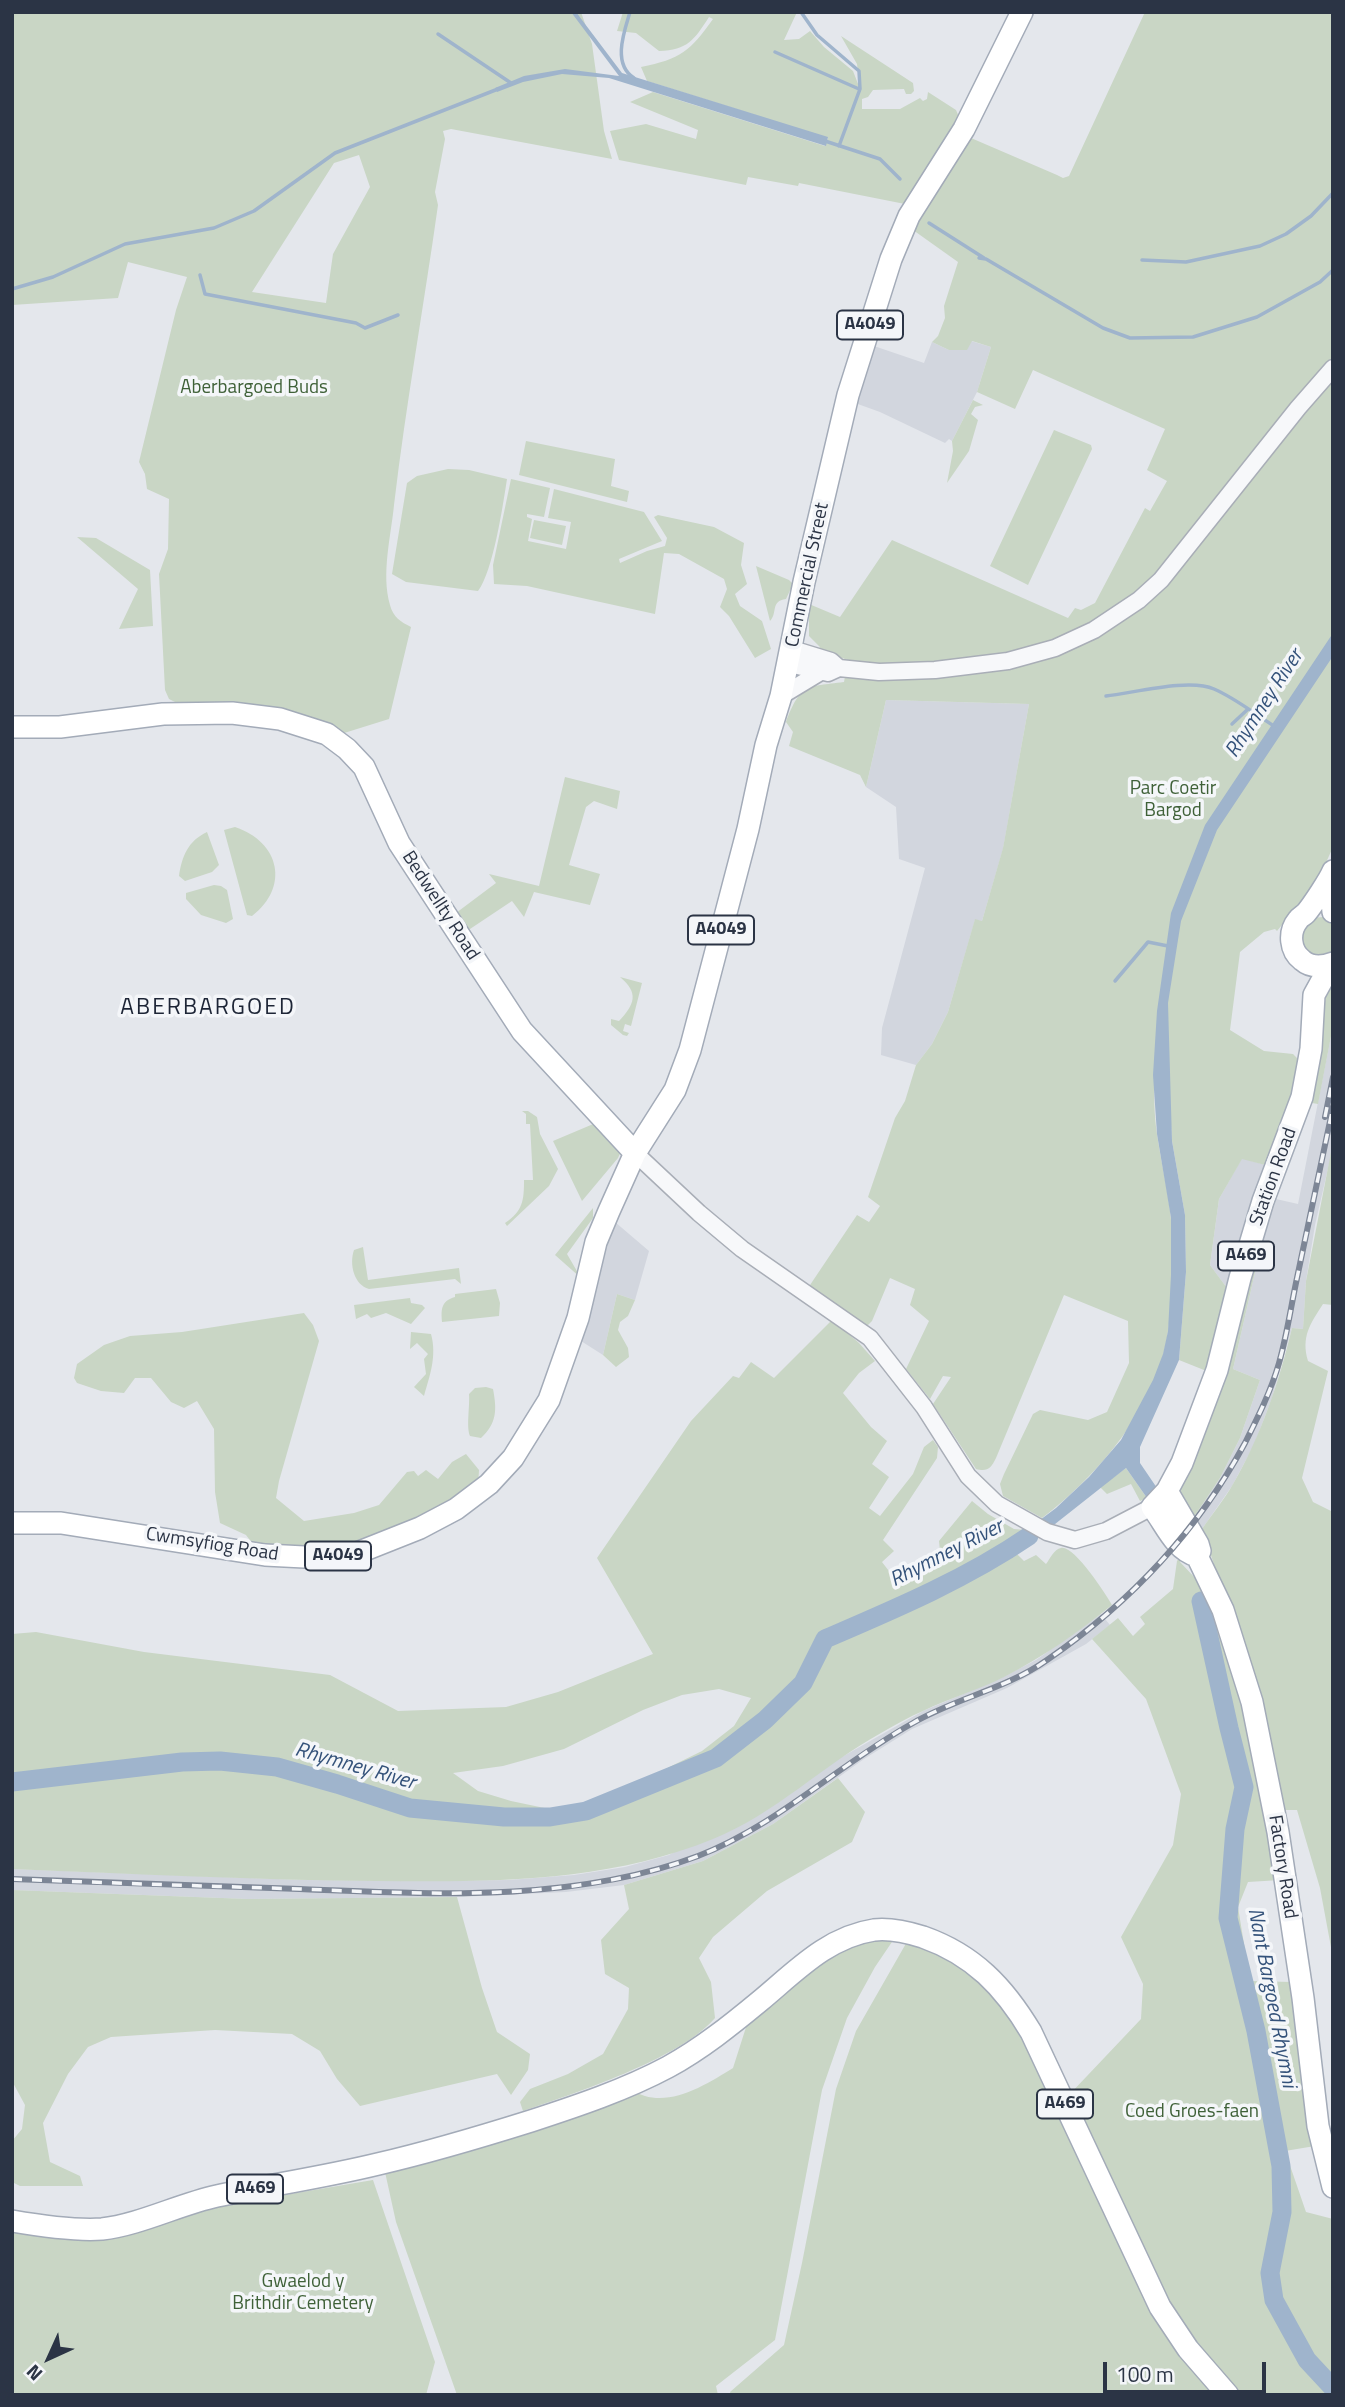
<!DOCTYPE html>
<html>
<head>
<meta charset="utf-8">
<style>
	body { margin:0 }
	#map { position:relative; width:1345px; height:2407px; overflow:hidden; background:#e4e7ec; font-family:"Titillium Web",sans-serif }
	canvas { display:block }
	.frame { position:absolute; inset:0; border:14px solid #2b3445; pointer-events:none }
	.north { position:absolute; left:14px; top:2323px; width:70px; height:70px; -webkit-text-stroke:5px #f4f6f9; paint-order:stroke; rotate:225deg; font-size:19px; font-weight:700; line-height:28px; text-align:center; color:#2b3445 }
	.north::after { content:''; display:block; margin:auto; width:24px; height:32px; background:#2b3445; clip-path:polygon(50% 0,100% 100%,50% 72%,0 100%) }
	.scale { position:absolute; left:1103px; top:2362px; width:163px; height:32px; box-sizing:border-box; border:4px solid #2b3445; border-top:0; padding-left:9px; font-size:21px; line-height:24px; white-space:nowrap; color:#2b3445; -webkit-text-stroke:5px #f4f6f9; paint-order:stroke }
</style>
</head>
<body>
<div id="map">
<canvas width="1345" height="2407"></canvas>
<div class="frame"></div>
<div class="north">N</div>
<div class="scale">100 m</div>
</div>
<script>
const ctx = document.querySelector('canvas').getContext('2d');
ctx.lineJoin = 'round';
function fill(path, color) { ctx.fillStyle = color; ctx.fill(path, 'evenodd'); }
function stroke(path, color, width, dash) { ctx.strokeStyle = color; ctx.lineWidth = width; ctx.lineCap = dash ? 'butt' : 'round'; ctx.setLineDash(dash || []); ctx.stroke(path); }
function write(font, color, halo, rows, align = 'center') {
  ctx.font = font + ' "Titillium Web",sans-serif'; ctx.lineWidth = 7; ctx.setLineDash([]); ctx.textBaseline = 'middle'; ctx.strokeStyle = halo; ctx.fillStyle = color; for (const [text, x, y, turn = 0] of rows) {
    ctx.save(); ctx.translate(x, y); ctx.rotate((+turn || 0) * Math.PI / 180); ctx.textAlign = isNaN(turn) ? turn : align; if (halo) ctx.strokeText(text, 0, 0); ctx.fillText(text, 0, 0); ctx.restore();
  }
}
fill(new Path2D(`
	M971,341l20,6 -14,45 -25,49 -3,-2 -4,4 -65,-31 -25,-9 19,-57 50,17 8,-21 17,8z
	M886,700l143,4 -26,145 -21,72 -7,-1 -27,92 -16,32 -16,21 -35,-10 1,-27 43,-160 -26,-9 -3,-52 -30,-20z
	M1333,1026v121l-18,78 -9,56 -3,48 -11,-1 -20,70 -18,47 -22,41 -30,43 -10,-9 28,-42 20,-40 20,-58 -27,-11 29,-127 14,-43 22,5z
	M1242,1158l27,8 -26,63 -16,59 -17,-23 9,-66z
	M615,1222l34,29 -14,49 -18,-6 -14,61 -22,-14 18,-76z
	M1101,1614l9,11 -24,19 -79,44 -95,41 -48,30 -91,65 -70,37 -79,24 -58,7 -109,5 -209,2 -236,-9v-21l291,11 130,1 76,-1 65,-5 51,-8 44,-12 254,-144 78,-33 35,-18z`), '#d2d6de');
fill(new Path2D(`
	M12,12h569l11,32 12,87 8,28 -161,-30 -8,2 2,8 -10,53 3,13c-14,100 -32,199 -44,300 -3,31 -13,69 -4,100 3,12 11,17 21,22l-22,92 -48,15 -87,-27 -77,-4 -8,-4 -4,-9 -6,-116 9,-25 1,-50 -22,-10 -2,-15 -6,-12 37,-152 11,-33 -59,-15 -10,36 -106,7zM359,155l11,32 -37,67 -7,49 -74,-11 82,-129z
	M623,12h174l-13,28 15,-1 11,-8 14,16 29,24 7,18 -3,-25 -16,-28 72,47 1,8 -3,3h-5l-2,-5 -31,1 -5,7 -6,2v10h38l20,-11 3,3 4,-2 1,-7 28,18 3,7 -54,87 -106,-21 -1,3 -50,-9 -2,8 -127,-25 -9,-29 36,-7 50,15 2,-9 -68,-28 23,-10 172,54 3,-8 -181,-57 -6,-14c40,-8 49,-16 72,-48l-4,-2c-15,23 -21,33 -50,34l-23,-18 -19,-2z
	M1145,12h188v835c-13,32 -34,57 -56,84l-2,-2 -11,3 -24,20 -10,78 34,21 29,3 6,6 -9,39 -21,67 -27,-7 -23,40 -9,66 17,23 -18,84 -30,-12 7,-88 -1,-57 -13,-74 -4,-65 -14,-1c0,20 0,39 3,59 4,28 11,56 14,85 2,36 3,77 -3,112 -10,74 -69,144 -126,187l-39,-22 -3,-12 4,-10 29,-60 7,-4 48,10 19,-8 22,-49 -1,-42 -64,-26 -68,163c-5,10 -8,14 -20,11l-43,-65 18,-27 -8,-1 -13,23 -24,-30 23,-48 -19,-16 5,-16 -25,-11 -18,43 -5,5 -59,-38 49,-73 12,7 11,-16 -12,-9 27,-79 10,-17 11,-36 16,-21 16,-32 27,-93 7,2 21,-73 26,-144 -143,-4 -20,87 -6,-12 -71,-29 4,-14 -7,-10c15,-39 20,-35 58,-40l4,-22 -30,-10 2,-3 -11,-11v-32l31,13 52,-77 176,78 7,-10 6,2 14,-7 50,-95 5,3 17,-30 -20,-11 18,-41 -132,-59 -18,39 -38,-17 14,-45 -19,-6 -5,9h-18l-17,-8 6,-6 7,-18 -1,-12 14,-44 -45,-32 15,-28 43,-64 86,37 6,3 6,-2z
	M973,400l10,5 -8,2 -4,7 7,6 -9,31 -22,32 6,-32 -1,-10z
	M1054,430l37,15 1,4 -64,136 -38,-19z
	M526,441l89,18 -4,27 18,5 -2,11 -108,-27z
	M448,469l21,1 38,9c-4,26 -14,93 -29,112l-72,-9 -14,-8 15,-91 10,-7z
	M511,479l39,9 -6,29 -17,-3v3l5,2 -4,22 38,8 5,-27 -23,-4 6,-29 90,23 18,29 -43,18 1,4 27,-12 18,-5 2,-8 -13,-21 4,-2 56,12 30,16 -3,22 6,19 -12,10 5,12 22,15 9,28 -16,9 -26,-42 -9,-9 7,-18 -3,-10 -45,-25 -15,-1 -9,61 -128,-28 -33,-2 -1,-19z
	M534,520l32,6 -4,19 -32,-7z
	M77,537l19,1 54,32 3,56 -34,3 19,-40z
	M756,566l33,14 4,4 -7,15c-16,2 -8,14 -16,22z
	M565,777l55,14 -3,18 -23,-8 -8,6 -17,58 31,9 -10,31 -56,-13 -10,25 -12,-16 -45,30 -11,-18 40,-30 -7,-9 50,12z
	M235,827c45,15 55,60 17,89l-5,-1 -23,-85z
	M207,832l12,33 -7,7 -27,9 -6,-5c3,-20 9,-35 28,-44z
	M214,885l7,1 6,4 6,29 -7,4 -25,-8 -15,-16v-6z
	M1323,917l10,4v34l-24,3 -12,-24 15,-16z
	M620,977l22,6 -11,43 -6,-2 -2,7 6,2 -2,3 -4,-1 -12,-10v-6l8,2c16,-17 20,-28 1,-44z
	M1333,977v49l-15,78 -6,-1c5,-21 8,-45 10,-66 2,-20 1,-43 11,-60z
	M522,1111h6l9,6 3,17 18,35 -9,17 -42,40 -2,-3c18,-12 19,-23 19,-43h9l-3,-56h-4v-10z
	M598,1122l23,29 -3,7 -36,43 -29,-60z
	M1332,1147l1,158 -10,-1c-13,20 -22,33 -15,57l20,10 -26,107 11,24 20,10v446l-13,-70 -23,-78h-29l12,70 -32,2 -10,25 12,74 42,1 23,164 -30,5 21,61 27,7v176h-602l-1,-3 54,-47 18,-82 34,-174 20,-58 52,-91 39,13 34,26 88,116 72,-76 2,-35 -22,-47 52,-92 8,-51 -35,-95 -54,-60 26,-21 15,18 12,-12 -5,-7 33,-28 4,-28 3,-4v5l52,55 -30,-88c10,-15 22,-29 31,-45 28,-48 46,-102 59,-156l11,1 3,-48z
	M1270,1198l6,1 -14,43 -29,127 27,11 -20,58 -20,40 -28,42 -12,-23 -1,-8z
	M593,1208v10l-26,36 14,24 -26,-23z
	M363,1247l5,33 91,-12 2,16 -6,-5 -86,10c-15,-4 -20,-25 -15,-39z
	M496,1289l4,14 -1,13 -57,6c-1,-13 -1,-21 13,-25v-3z
	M617,1294l18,6 -7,16 -8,6 -2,8 10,18 1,9 -13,10 -13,-12z
	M410,1298l1,5 11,2 3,3 -14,16 -25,-11 -15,5 -4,-4 -11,5 -2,-14z
	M304,1313l9,12 6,16 -40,140 -3,17 28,23 50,-8 25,-8 28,-33 7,-1 4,5 8,-6 12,9 14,-17 14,-8 13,16 -1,16 -44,27 -86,36 -93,-2 -9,-12 -26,-12 -5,-31 -1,-63 -17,-28 -13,7 -13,-6 -20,-24h-16l-11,15 -23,-2 -24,-8 -3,-5 3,-14 27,-19 26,-9 52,-4z
	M832,1320l27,23 16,18 -16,12 -16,20 28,34 16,14 -15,23 17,13 -20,31 11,8 33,-42 11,-27 9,-7 5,7 -1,11 -54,82 11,11 -12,11 13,17 26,-19 12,-2 7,-7 -1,-10 33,-40 16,13 26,15 12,1 -22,16 8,12 5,-4 7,7 12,-6 10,9c4,-5 8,-15 15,-16 13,-3 44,45 51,57 -33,27 -69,52 -108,72 -26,13 -54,21 -81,34 -14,6 -28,14 -42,22 -58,32 -106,81 -168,106 -108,44 -222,43 -336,42 -122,-1 -243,-7 -365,-12v-235l24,-2 108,20 186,23 68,36 108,-4 52,-15 95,-38 -56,-96 94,-137 42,-45 6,2 12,-16 23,16zM719,1689l32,9 -17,28 -32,25 -112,55 -36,4 -43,-9 -33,-10 -25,-18 50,-7 61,-17 79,-39 39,-15z
	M411,1332l20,2c6,22 -1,41 -7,62l-10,-9 12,-13 -2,-15 4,-5 -11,-11 -7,6z
	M486,1387l7,2c4,21 4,34 -12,49l-11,-2c-4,-9 0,-30 -1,-42l6,-6z
	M1126,1468l21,30 -7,3 -9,-17 -24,10 -7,-7z
	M838,1778l27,34 -13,30 -85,49 -54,46 -14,21 12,24 4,36c-35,41 -140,75 -192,93l-3,-9 10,-13 38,-15 35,-20 25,-45 1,-21 -24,-14 -4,-34 28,-31 -5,-24 79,-24 70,-37z
	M12,1890l236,9 209,-2 25,91 15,44 33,22 -2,16 -17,25 -14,-21 -137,32 -23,-27 -17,-28 -28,-17 -77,-4 -104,7 -23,10 -20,27 -25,49 7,39 30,14 3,10h-63l-8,-4v-41l10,-12 3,-24 -13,-24z
	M896,1936l-21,31 -28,51 -25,72 -47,250 -59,46 2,9h-261l-61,-173 -11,-50 246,-83c32,23 73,-3 102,-21l15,-47 95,-76z
	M373,2180l62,182 -9,33h-414v-163l202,-25z`), '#c9d6c5');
fill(new Path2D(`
	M571,12h5l46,61 206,64 -2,9 -217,-68 -47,-4 -39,8 -26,10 -2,-4 29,-12 41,-7 54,7z
	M1333,633v23l-116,174 -36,91 -13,82 4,138 13,74 1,57 -7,88 -39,87v16l17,25 -10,10 -21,-30 -114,90 -8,-11 52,-39 33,-31 32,-37 32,-60 10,-26 5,-23 3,-56v-57l-14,-84 -4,-59 4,-64 14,-98 34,-88z`), '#9fb4cc');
stroke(new Path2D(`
	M630,12c-6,20 -18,52 4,66
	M801,12l16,23 42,36 1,18 -21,57
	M438,34l73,49
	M775,52l84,37
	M825,141l55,18 20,20
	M929,223l55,35
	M979,258l7,1 117,69 27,10 63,-1 64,-20 63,-35 13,-12
	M1142,260l44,2 74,-16 26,-12 25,-18 22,-23
	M200,275l5,19 151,29 9,5 33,-13
	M12,289l41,-12 72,-33 89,-16 40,-17 81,-58 163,-64
	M1106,696c28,-3 83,-18 108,-7 21,9 41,25 60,37
	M1232,724l15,-14
	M1115,981l33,-39 20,4`), '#9fb4cc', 3.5);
stroke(new Path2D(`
	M1201,1601l28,127 15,59 -9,42 -7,89 28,113 25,135 1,46 -12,61 4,27 33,60 26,28
	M12,1782l170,-20 38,-1 57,6 60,17 73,24 94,9h46l36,-6 130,-53 49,-38 38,-37 22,-44c70,-30 141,-60 204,-103`), '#9fb4cc', 19);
const minor = new Path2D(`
	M792,649l39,12 8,7
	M789,664l39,9 11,-5 40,4 56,-2 73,-9 47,-13 39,-18 45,-30 22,-20 137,-172 35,-40
	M781,696l38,-23
	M635,1153l64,60 43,36 128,89 54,69 44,69 29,28 50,28 28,8 31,-9 46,-24`);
const major = new Path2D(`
	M12,727h48l103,-13 69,-1 48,6 47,15 20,15 17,18 35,76 123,188 113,122
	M1333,871c-3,8 -21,35 -27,42 -3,3 -6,4 -8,7 -10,12 -8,31 4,40 9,8 20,7 31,3
	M1330,878l3,34
	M1167,1491l31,53 2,7 -3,5 26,54 29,92 26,130 25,166 15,128 15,61
	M12,1523h49l204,32 59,3 33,-5 63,-25 36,-19 33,-25 24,-26 36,-58 29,-82 18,-76 13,-31 26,-58 40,-63 15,-40 58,-221 18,-84 15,-49 23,-114 44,-187 43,-136 18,-43 55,-87 58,-117
	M1197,1556c-23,-7 -31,-31 -45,-49l15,-16 15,-28 35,-93 23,-92 23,-77 39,-104 9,-48 3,-54 17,-31
	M12,2221c29,5 62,10 90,8 37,-4 78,-25 115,-33 53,-11 108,-19 161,-32 52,-12 102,-27 153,-43 46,-15 94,-31 137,-54 33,-18 63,-42 92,-66 34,-28 67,-64 114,-71 17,-2 33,2 49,7 51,18 81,50 108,95l129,275 28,42 40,46`);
stroke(minor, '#a9aeb7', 19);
stroke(major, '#a3abb8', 24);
stroke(minor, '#f7f8fa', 16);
stroke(major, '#fff', 21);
const rail = new Path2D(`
	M1325,1117l8,-40
	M12,1879c96,4 192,7 288,10 131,5 273,14 398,-33 80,-31 141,-92 215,-133 43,-25 93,-34 134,-63 83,-57 150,-128 198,-217 13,-26 26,-52 34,-80 8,-28 12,-57 18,-85 12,-57 24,-114 36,-171`);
stroke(rail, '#7d8696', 6);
stroke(rail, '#f4f6f9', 3.5, [10]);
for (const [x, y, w] of [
	[870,325,66],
	[721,930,66],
	[1246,1256,56],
	[338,1556,66],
	[1065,2104,56],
	[255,2189,56]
]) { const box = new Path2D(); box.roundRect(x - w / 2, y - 14.5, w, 29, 5); ctx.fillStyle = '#f4f6f9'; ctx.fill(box); stroke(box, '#2b3445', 2); }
write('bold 18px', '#2b3445', null, [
	["A4049",870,325],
	["A4049",721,930],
	["A469",1246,1256],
	["A4049",338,1556],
	["A469",1065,2104],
	["A469",255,2189]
]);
write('19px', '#3f6138', '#f4f6f9', [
	["Aberbargoed Buds",254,388],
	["Parc Coetir",1173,789],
	["Bargod",1173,811],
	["Coed Groes-faen",1192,2112],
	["Gwaelod y",303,2282],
	["Brithdir Cemetery",303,2304]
]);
write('19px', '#2b3445', '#f4f6f9', [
	["Commercial Street",808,575,-78],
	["Bedwellty Road",440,906,57],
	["Station Road",1274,1177,-70],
	["Cwmsyfiog Road",212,1545,9],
	["Factory Road",1282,1867,81]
]);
write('italic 21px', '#34527a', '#f4f6f9', [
	["Rhymney River",1265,704,-57],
	["Rhymney River",947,1554,-27],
	["Rhymney River",355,1767,16],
	["Nant Bargoed Rhymni",1271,1998,79]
]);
ctx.letterSpacing = '2px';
write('23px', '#1d2536', '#f4f6f9', [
	["ABERBARGOED",208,1008]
]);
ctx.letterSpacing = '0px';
</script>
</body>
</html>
